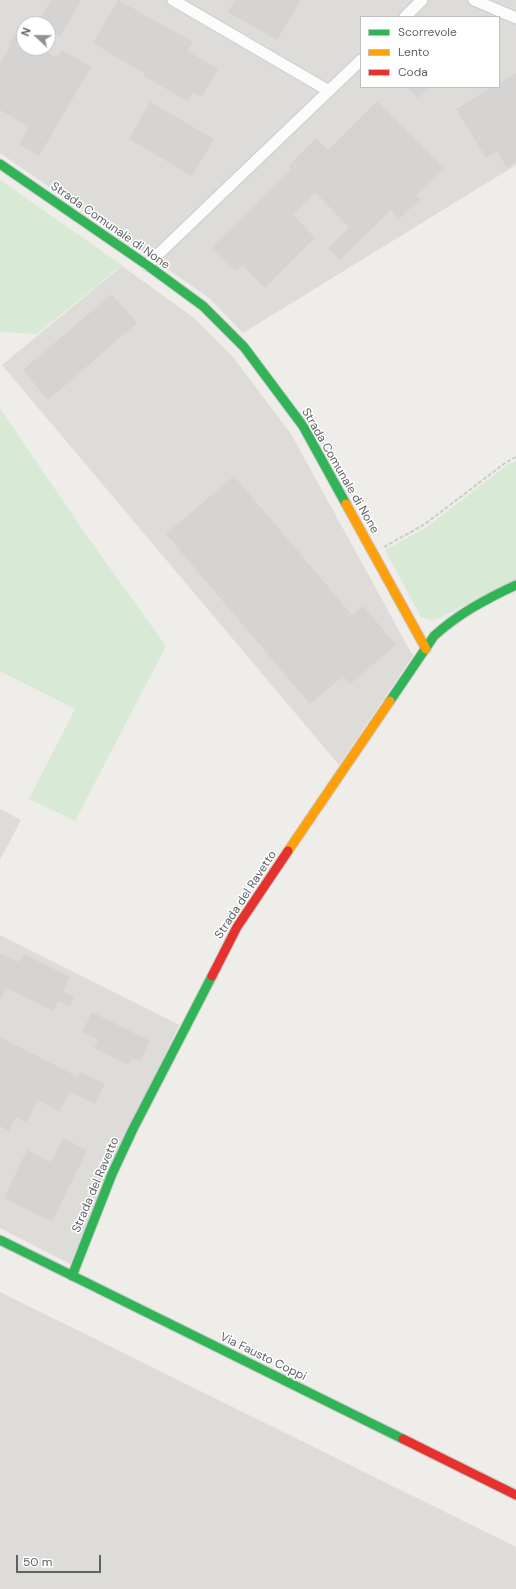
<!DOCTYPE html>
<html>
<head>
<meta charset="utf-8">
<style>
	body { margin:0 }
	#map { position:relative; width:516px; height:1589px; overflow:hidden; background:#eeede9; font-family:"DM Sans",sans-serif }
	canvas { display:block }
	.legend { position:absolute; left:360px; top:16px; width:140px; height:72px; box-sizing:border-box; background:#fff; border:1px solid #bfc0c2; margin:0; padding:5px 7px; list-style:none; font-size:12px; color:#5e6267 }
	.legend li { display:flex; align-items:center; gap:8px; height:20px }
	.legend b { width:20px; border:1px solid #bfc0c2 }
	.north { position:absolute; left:16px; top:16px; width:40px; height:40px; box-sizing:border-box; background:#fff; border:1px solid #bfc0c2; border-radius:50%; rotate:292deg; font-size:11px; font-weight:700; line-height:16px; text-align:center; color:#5e6267 }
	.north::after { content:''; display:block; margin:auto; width:14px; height:18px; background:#909394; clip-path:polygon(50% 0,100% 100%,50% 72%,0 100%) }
	.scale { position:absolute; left:16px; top:1555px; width:85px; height:18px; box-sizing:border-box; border:2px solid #5e6267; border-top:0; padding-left:5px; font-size:12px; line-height:14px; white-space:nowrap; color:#5e6267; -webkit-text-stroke:3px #fff; paint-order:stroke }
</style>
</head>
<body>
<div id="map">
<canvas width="516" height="1589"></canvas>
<ul class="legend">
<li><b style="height:5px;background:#30b455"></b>Scorrevole</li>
<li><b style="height:5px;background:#ff9f0a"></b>Lento</li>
<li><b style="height:5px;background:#e5322d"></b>Coda</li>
</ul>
<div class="north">N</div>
<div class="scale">50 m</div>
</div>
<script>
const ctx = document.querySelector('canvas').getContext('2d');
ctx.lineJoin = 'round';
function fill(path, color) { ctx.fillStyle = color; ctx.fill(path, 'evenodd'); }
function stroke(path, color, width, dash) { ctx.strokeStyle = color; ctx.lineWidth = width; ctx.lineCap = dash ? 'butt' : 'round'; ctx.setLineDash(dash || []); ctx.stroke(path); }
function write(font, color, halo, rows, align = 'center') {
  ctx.font = font + ' "DM Sans",sans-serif'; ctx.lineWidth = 3; ctx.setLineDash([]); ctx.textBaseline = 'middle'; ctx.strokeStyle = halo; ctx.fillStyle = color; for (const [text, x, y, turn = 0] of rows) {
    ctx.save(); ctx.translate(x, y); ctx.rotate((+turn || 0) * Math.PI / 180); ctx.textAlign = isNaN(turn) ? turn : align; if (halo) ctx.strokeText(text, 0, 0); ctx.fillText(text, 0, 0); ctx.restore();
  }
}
fill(new Path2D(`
	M0,0h516v165l-273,168 -34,-35 -57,-40 -152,-105zM361,17h138v70h-138zM24,24h24v24h-24z
	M122,266l71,51 40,40 58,77 122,222 -74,109 -337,-400z
	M0,809l21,11 -21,40z
	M0,935l179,90 -109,239 -70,-36z
	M0,1292l516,255v42h-516z`), '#dedcd9');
fill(new Path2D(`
	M0,180l122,85 -85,69 -37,-2z
	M0,408l84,124 82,114 -91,175 -46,-22 46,-90 -75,-38z
	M516,461v118l-76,39 -9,2 -10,-3 -36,-67 42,-23 80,-62z`), '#d8ead5');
fill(new Path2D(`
	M51,0h30l-21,37 -12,-7v-6h-11z
	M118,0l75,42 -6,9 31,18 -16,28 -9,-5 -6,9 -43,-25 1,-2 -52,-31z
	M235,0h66l-24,40 -49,-28z
	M15,34l9,5v9h16l17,10 5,-8 29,17 -52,89 -20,-12 10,-17 -29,-17v-46l11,-19 -2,-1z
	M516,73v89l-9,6 -10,-17 -11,7 -30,-49 36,-22h7v-4z
	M407,87h23l-12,11z
	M377,101l67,67 -28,27 4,4 -21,20 -8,-9 -51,50 -12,-11 21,-22 -34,-35 -22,23 22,23 -50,50 -23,-23 -6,6 -24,-24 80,-78 -4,-3 28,-28 12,12z
	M150,102l64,37 -22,37 -63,-37z
	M112,294l25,29 -89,77 -25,-30z
	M234,476l118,139 11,-9 33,39 -46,39 -7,-8 -33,28 -144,-170z
	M0,953l19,9 5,-8 46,23 -7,14 11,6 -5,10 -11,-6 -5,10 -47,-23 -6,12z
	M92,1012l58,29 -10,21 -8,-4 -4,7 -34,-17 4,-8 -16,-8z
	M0,1037l78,40 2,-5 25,12 -10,20 -25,-12 -10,20 -22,-12 -12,23 -10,-6 -7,14 -9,-5z
	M63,1138l24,12 -35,72 -48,-24 23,-48 24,12z`), '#d5d4d2');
const street = new Path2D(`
	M173,0l156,91
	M474,0l42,18
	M405,17l17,-17
	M147,265l214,-205`);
const fast = new Path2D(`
	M0,164l147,101 56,41 41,41 59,79 43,78
	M390,701l44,-65c24,-22 52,-37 82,-51
	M0,1240l403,199
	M72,1276l40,-102 21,-45 79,-153`);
const slow = new Path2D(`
	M346,504l80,145
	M288,851l102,-150`);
const jam = new Path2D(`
	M212,976l25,-49 51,-76
	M403,1439l113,56`);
stroke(street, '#cacbcb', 13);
stroke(fast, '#c9c9ca', 11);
stroke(slow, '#c9c9ca', 11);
stroke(jam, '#c9c9ca', 11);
stroke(new Path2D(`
	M384,547l41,-23 80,-61 11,-6`), '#cacecb', 2, [4, 2]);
stroke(street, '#fcfcfc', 11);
stroke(fast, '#30b455', 9);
stroke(slow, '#ff9f0a', 9);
stroke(jam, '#e5322d', 9);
write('12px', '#5e6267', '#fff', [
	["Strada Comunale di None",110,226,35],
	["Strada Comunale di None",340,471,60],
	["Strada del Ravetto",246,895,-57],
	["Strada del Ravetto",96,1185,-67],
	["Via Fausto Coppi",263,1357,26]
]);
</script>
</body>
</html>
